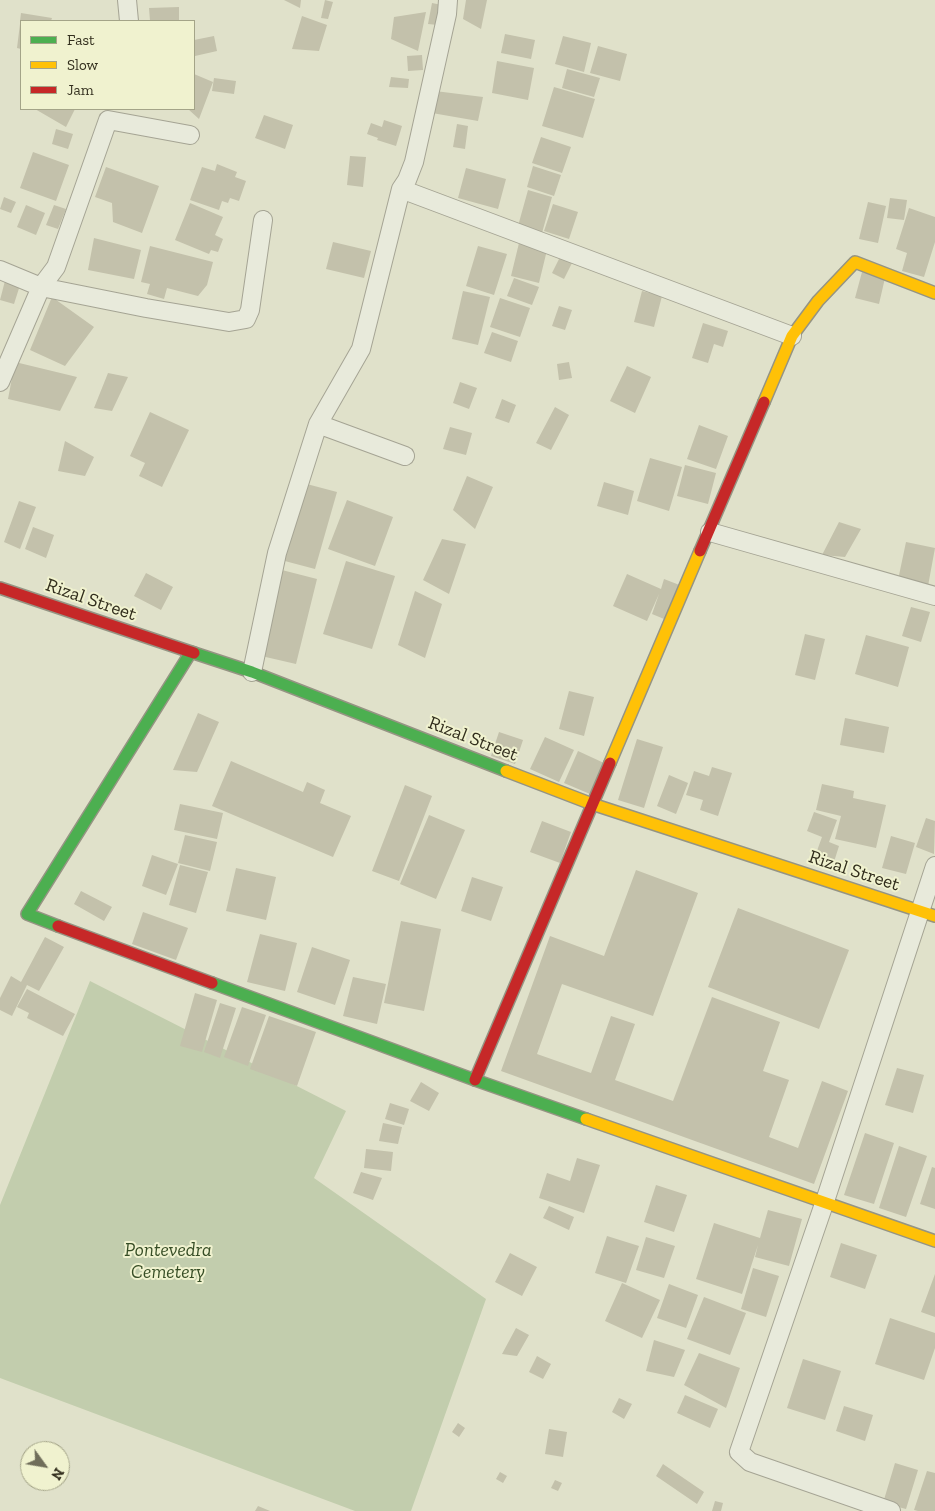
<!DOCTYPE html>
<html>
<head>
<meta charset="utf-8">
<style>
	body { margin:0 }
	#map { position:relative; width:935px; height:1511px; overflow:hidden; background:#e0e1ca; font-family:"Zilla Slab",serif }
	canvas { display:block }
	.legend { position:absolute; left:20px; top:20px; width:175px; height:90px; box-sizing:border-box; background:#f0f2cf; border:1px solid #a4a488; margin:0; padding:6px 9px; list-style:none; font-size:15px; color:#322e1d }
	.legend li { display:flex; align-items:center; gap:10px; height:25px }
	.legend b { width:25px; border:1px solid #a4a488 }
	.north { position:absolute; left:20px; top:1441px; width:50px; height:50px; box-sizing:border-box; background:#f0f2cf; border:1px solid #a4a488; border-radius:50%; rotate:122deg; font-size:14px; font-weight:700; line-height:20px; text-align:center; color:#322e1d }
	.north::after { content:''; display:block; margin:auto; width:18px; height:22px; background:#6f6d5a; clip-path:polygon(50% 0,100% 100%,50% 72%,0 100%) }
</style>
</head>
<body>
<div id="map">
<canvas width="935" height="1511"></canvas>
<ul class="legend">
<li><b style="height:6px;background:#4caf50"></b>Fast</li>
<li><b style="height:6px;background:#ffc107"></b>Slow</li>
<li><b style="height:6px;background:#c62828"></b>Jam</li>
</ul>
<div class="north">N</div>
</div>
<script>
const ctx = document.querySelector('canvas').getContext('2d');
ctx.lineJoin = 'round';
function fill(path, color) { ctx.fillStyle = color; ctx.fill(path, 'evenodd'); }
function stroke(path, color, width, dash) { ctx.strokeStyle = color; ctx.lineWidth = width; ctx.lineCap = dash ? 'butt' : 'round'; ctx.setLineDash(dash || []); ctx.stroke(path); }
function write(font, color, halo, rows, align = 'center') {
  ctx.font = font + ' "Zilla Slab",serif'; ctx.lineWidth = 4; ctx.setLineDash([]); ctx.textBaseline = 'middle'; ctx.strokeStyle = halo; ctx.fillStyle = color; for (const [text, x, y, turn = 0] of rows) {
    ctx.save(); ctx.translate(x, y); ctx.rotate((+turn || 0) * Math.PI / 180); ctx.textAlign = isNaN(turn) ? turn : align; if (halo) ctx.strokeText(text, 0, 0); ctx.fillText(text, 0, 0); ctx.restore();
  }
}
fill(new Path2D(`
	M90,981l256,130 -32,67 172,121 -75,212h-56l-355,-133v-173z`), '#c2cdad');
fill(new Path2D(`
	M284,0h17l-1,8z
	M325,0l8,2 -5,17 -7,-1z
	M466,0h21l-6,29 -18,-10z
	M432,3l10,2 -4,20 -10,-1z
	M179,7v14h-29l-1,-13z
	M426,12l-8,39 -27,-12 3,-22z
	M21,13l31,5 -1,3h-31z
	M302,16l25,9 -8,26 -27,-2z
	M20,24h1v25l-4,-1z
	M505,34l30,6 -4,19 -30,-6z
	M214,36l3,15 -22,5 -1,-16z
	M563,36l28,7 -7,29 -29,-8z
	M598,46l29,8 -7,27 -30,-8z
	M422,55l1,15 -15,1 -1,-15z
	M497,61l37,7 -6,32 -36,-7z
	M567,69l33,9 -6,19 -32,-9z
	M194,74l19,8 -14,37 -11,-10h6z
	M391,77l18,2 -1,9 -19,-1z
	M214,78l22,3 -2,13 -22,-3z
	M554,87l41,12 -12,39 -41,-12z
	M435,91l48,6 -5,24 -46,-8z
	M35,109h40l-9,18z
	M264,115l29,10 -8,24 -30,-11z
	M384,120l18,6 -6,20 -19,-6 1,-2 -11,-4 4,-11 11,4z
	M457,124l11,2 -3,23 -12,-2z
	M56,129l17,5 -5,15 -16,-5z
	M541,137l30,10 -9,26 -30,-10z
	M33,152l36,13 -13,36 -36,-13z
	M350,156l16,1 -3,30 -16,-2z
	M217,164l20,8 -2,5 11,4 -7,20 -9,-3 -2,5 -6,-2 -3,9 -29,-10 12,-33 13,4z
	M533,166l28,9 -7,21 -27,-9z
	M106,167l53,19 -17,47 -29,-11 -1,-19 -17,-6z
	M466,168l40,11 -8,30 -40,-11z
	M528,190l24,7 -10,36 -24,-7z
	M4,197l12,5 -5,11 -11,-4z
	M890,198l17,2 -3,20 -17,-2z
	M868,202l18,4 -8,37 -19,-4z
	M190,203l33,14 -8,18 8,4 -5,13 -7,-2 -2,4 -34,-14z
	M553,204l25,8 -9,27 -25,-8z
	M26,205l19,8 -9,22 -19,-8z
	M54,205l12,4 -8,20 -12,-4z
	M909,208l26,9v25l-11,35 -22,-6 5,-18 -11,-4z
	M94,238l47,12 -7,29 -46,-9z
	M333,242l38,9 -7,27 -38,-9z
	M519,243l28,7 -8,33 -28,-7z
	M150,246l63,16 -6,23 -9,11 -31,-8 -3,11 -17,-5 3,-10 -9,-2z
	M478,246l29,8 -13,41 -28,-9z
	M561,255l12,6 -9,18 -12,-6z
	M862,272l23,6 -6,26 -24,-6z
	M6,277l15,5 -7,22 -14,-4z
	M514,278l25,9 -7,18 -25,-9z
	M463,291l27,6 -12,48 -26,-6z
	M642,291l20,5 -8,31 -20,-5z
	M52,297l42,30 -29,39 -35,-16z
	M500,298l30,10 -10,29 -30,-10z
	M559,306l13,4 -7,20 -13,-4z
	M703,323l25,8 -5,16 -9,-3 -6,19 -16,-5z
	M492,332l26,9 -7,21 -27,-9z
	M15,362l62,15 -17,34 -52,-12z
	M569,362l3,16 -13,2 -2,-16z
	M627,366l24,11 -16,36 -25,-12z
	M108,373l20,4 -16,34 -18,-3z
	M460,382l17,6 -8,21 -16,-6z
	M502,399l14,6 -7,18 -14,-5z
	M555,407l14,8 -18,35 -15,-7z
	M150,412l39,18 -27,57 -23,-11 6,-13 -15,-7z
	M699,425l29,11 -12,33 -29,-10z
	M450,427l22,6 -6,22 -23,-6z
	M65,441l29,16 -9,19 -27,-5z
	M650,458l32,9 -13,44 -32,-10z
	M685,465l31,8 -8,31 -31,-8z
	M467,476l26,11 -18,42 -22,-19z
	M604,482l30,9 -6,24 -31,-9z
	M303,483l34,9 -22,77 -34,-9z
	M347,500l46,17 -18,49 -47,-17z
	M19,501l17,6 -16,42 -16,-7z
	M839,522l22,7 -16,28 -23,-2z
	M33,527l21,8 -8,23 -21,-9z
	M442,539l24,5 -17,50 -26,-14z
	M906,542l29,6 -7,38 -30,-6z
	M346,561l49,15 -23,73 -49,-15z
	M278,569l39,10 -21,85 -39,-9z
	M146,573l27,14 -12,23 -27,-14z
	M627,574l34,15 3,-10 18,7 -13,35 -17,-7 7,-20 -12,27 -34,-15z
	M415,591l27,13 -17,54 -27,-13z
	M911,607l19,5 -9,30 -19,-6z
	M805,634l20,5 -10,41 -20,-5z
	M866,635l43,12 -11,40 -43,-13z
	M569,691l25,6 -10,39 -25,-7z
	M198,713l21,9 -22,50 -24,-2z
	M845,718l44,9 -5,26 -44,-8z
	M499,732l24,8 -8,24 -24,-8z
	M545,737l29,13 -15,32 -29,-13z
	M637,739l26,8 -19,61 -26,-8z
	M578,751l26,12 -14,31 -26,-11z
	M231,761l72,31 4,-10 18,8 -5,13 31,13 -18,41 -121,-51z
	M712,767l20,6 -14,43 -18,-6 3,-10 -17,-5 8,-24 15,5z
	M669,775l19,8 -12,31 -19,-8z
	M822,784l32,7 -1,7 33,7 -10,43 -41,-9 6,-23 -25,-6z
	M405,785l27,11 -33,85 -27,-10z
	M180,804l43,9 -6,26 -43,-9z
	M814,812l23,8 -8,22 10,4 -6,19 -19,-6 8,-22 -15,-6z
	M429,815l36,15 -29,69 -36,-15z
	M926,818l9,3 -1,33 -18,-7z
	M542,821l29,11 -11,31 -30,-11z
	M185,835l32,7 -7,29 -32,-8z
	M891,836l24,7 -9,31 -24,-6z
	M152,855l26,9 -12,31 -24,-9z
	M180,865l28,7 -12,41 -27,-8z
	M236,868l40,9 -10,43 -40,-9z
	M636,870l62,23 -45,123 -91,-32 -25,70 54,19 20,-57 24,8 -20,56 58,21 39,-104 68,25 -17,49 26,9 -20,57 29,11 24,-67 26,10 -34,93 -313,-113 49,-135 54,20z
	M472,877l31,10 -12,34 -30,-10z
	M81,891l31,16 -8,14 -30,-17z
	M738,908l111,42 -30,79 -111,-42z
	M143,912l45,16 -12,32 -44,-16z
	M401,921l40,8 -17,82 -40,-8z
	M260,934l37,9 -12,48 -38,-9z
	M45,937l19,10 -25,44 -12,-6 -15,31 -12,-6v-12l11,-22 10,6z
	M312,947l38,13 -15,45 -38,-13z
	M353,977l33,7 -9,40 -34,-8z
	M27,989l48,25 -12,22 -36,-18 2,-5 -12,-6z
	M195,993l22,7 -15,52 -22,-6z
	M220,1003l16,5 -16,50 -16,-6z
	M242,1007l24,8 -18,51 -24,-9z
	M269,1016l47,16 -19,54 -47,-17z
	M897,1068l27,7 -11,38 -28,-8z
	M421,1082l18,11 -10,18 -19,-10z
	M390,1103l19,6 -5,16 -19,-6z
	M383,1123l19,4 -4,17 -19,-3z
	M865,1133l29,10 -20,61 -30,-9z
	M899,1146l28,10 -21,61 -27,-9z
	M366,1149l27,3 -2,19 -27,-3z
	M577,1158l23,7 -16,48 -45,-15 8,-25 23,8z
	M932,1167l3,1v41l-15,-5z
	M361,1172l21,6 -9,22 -20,-7z
	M656,1185l31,10 -13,37 -30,-10z
	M549,1206l25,11 -5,13 -26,-12z
	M768,1210l34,9 -13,47 -34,-9 3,-12 -16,49 -46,-15 18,-56 46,15z
	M607,1236l32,10 -13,37 -31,-10z
	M646,1237l29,9 -11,32 -28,-8z
	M841,1243l36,12 -12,34 -35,-12z
	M510,1253l27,14 -15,29 -27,-14z
	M753,1268l26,8 -13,41 -25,-8z
	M935,1274v43l-14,-5z
	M622,1283l38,17 -18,38 -37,-17z
	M669,1284l29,11 -12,33 -29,-10z
	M704,1297l42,16 -16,42 -43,-16z
	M890,1318l45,15v15l-11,32 -49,-16z
	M516,1328l13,7 -12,21 -15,-2z
	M654,1340l31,10 -11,27 -28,-6z
	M699,1353l41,15 -14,40 -42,-23z
	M537,1356l14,8 -8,15 -14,-7z
	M803,1359l38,12 -16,49 -38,-12z
	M685,1395l33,14 -8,19 -33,-15z
	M619,1398l13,6 -8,15 -12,-7z
	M844,1406l29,9 -8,26 -29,-10z
	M458,1423l7,5 -6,9 -7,-5z
	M549,1429l18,3 -4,25 -18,-3z
	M895,1463l23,7 -12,39 -23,-6z
	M663,1464l41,28 -7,12 -41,-28z
	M927,1471l8,2v38h-17l-4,-1z
	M500,1472l7,4 -4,7 -7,-4z
	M555,1480l7,3 -4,8 -7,-3z
	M715,1501l8,2 -2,8h-9z
	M258,1506l12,5h-15z`), '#c3c1ab');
const street = new Path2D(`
	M127,0l2,21
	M401,189l391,147
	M0,270l41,17 105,21 83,14 17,-3 4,-9 13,-90
	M0,382l41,-95 15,-20 52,-147 82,15
	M318,424l87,32
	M710,532l225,64
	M252,672l25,-119 41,-129 43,-75 40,-160 6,-9 7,-18 33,-148 1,-14
	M891,1511l-141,-49 -11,-10 86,-251 110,-335`);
const fast = new Path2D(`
	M194,653l58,19 254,99
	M58,926l-31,-12 164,-262
	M212,983l263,97 111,39`);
const slow = new Path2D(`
	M764,402l28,-66 26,-35 37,-39 80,31
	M610,763l90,-212
	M506,771l86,33 343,112
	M586,1119l349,122`);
const jam = new Path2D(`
	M700,551l64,-149
	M0,588l194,65
	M58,926l154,57
	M475,1080l135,-317`);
stroke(street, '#a5a494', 20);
stroke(fast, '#959483', 14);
stroke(slow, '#959483', 14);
stroke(jam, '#959483', 14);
stroke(street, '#e8eadb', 18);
stroke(fast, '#4caf50', 11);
stroke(slow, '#ffc107', 11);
stroke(jam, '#c62828', 11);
write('19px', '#322e1d', '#f0f2cf', [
	["Rizal Street",91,600,19],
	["Rizal Street",473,739,21],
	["Rizal Street",854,871,18]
]);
write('italic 19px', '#364d25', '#f0f2cf', [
	["Pontevedra",168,1251],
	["Cemetery",168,1273]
]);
</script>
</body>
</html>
